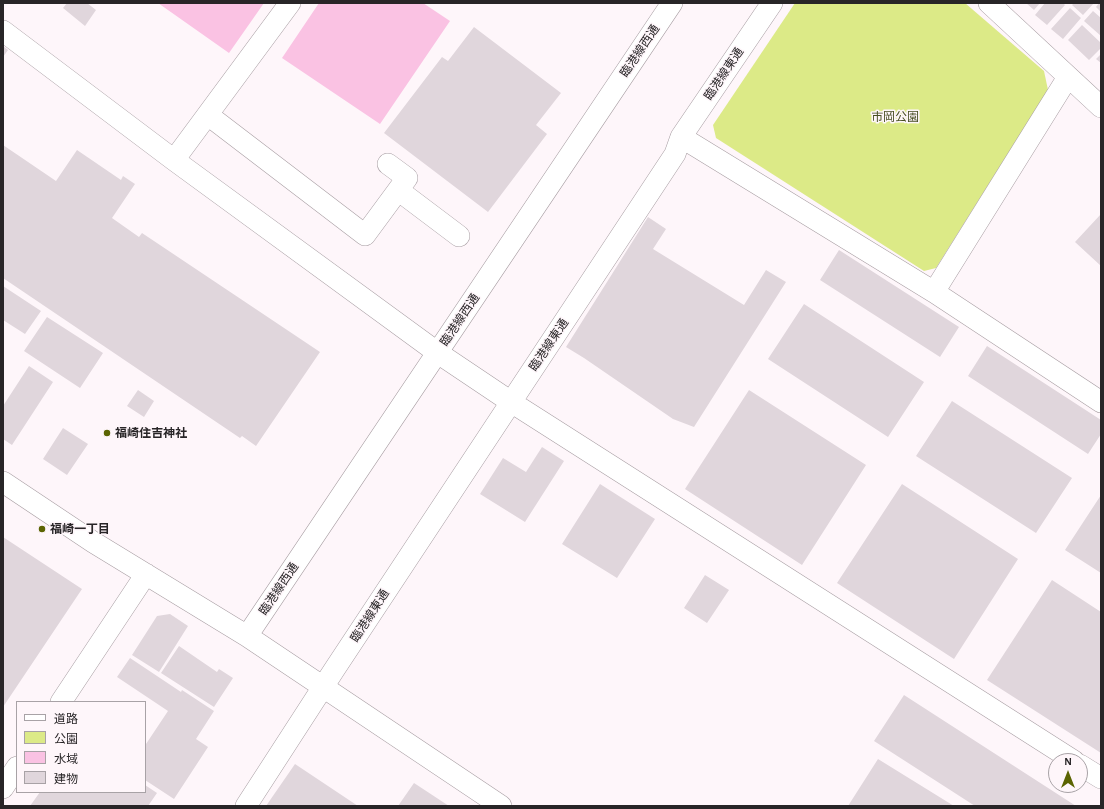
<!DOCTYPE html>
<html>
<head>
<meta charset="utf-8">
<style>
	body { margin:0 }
	#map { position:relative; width:1104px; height:809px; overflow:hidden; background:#fef6fa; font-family:"Alegreya Sans","Noto Sans JP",sans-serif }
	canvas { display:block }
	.frame { position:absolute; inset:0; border:4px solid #282527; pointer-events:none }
	.legend { position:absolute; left:16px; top:701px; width:130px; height:92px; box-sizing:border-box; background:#fef6fa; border:1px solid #a8a2a6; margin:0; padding:5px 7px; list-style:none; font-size:12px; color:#282527 }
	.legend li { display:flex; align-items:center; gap:8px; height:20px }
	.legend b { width:20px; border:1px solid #a8a2a6 }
	.north { position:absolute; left:1048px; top:753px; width:40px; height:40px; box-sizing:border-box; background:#fef6fa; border:1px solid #a8a2a6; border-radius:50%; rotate:0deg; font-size:11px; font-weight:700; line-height:16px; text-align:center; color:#282527 }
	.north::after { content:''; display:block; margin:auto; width:14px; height:18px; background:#5b6402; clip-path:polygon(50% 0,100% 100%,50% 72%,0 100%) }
</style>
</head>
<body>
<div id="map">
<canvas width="1104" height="809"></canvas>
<div class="frame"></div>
<ul class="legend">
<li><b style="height:5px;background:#fff"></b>道路</li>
<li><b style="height:11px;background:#dcea87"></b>公園</li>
<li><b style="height:11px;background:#fac2e3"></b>水域</li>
<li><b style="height:11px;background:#e0d6dc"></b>建物</li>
</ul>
<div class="north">N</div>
</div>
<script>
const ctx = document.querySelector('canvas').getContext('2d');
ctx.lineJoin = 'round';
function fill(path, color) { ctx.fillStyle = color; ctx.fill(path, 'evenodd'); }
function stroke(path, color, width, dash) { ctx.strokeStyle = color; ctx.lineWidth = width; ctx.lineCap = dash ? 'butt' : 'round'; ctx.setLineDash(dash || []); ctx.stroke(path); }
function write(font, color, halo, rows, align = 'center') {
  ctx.font = font + ' "Alegreya Sans","Noto Sans JP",sans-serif'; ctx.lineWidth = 3; ctx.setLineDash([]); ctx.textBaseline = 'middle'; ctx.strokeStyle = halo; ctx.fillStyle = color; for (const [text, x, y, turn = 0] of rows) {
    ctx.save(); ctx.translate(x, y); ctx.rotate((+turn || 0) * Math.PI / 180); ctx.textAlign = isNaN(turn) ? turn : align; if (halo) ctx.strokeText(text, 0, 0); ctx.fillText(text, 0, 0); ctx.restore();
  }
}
fill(new Path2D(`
	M795,3h170l79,68 4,19 -112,178 -12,3 -208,-133 -3,-13z`), '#dcea87');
fill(new Path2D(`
	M158,3h106l-35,50z
	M319,3h104l27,18 -70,103 -98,-66z`), '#fac2e3');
fill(new Path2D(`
	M67,3h20l9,7 -11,16 -22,-18z
	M1026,3h14l-6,7z
	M1045,3h18l2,2 -18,20 -12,-10z
	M1074,3h20l-11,12 -11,-10z
	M1099,3h2v9l-5,-5z
	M1070,8l11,10 -18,21 -12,-10z
	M1093,11l8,7v18l-17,-15z
	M1082,25l19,18v5l-12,12 -21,-20z
	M474,27l87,66 -25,32 11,9 -59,78 -104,-79 58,-76 6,4z
	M3,46l5,4 -5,7z
	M1101,54v9l-5,-4z
	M3,145l53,36 21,-31 44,30 2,-4 12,8 -23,34 27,19 3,-4 178,119 -64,94 -14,-10 -2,2 -237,-160z
	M1101,214v52l-26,-24z
	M648,217l18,12 -13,20 91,56 22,-35 20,12 -92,145 -21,-8 -89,-61 -18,-11z
	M839,250l120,77 -19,30 -120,-77z
	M3,286l38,25 -16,23 -22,-14z
	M804,304l120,78 -36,55 -120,-78z
	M47,317l56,36 -23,35 -56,-37z
	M987,346l114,74v14l-13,20 -120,-78z
	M29,366l24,16 -41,63 -9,-6v-33z
	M138,390l16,11 -10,16 -17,-11z
	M749,390l117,75 -64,100 -117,-76z
	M952,401l120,77 -36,55 -120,-77z
	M63,428l25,16 -21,31 -24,-16z
	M542,447l22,14 -39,61 -45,-28 23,-36 23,14z
	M600,484l55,35 -38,59 -55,-34z
	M902,484l116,75 -64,100 -117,-76z
	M1101,495v78l-36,-23z
	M3,537l79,52 -79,118z
	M705,575l24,15 -22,33 -23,-15z
	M1052,580l49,32v141l-114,-73z
	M170,614l18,12 -29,46 -27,-17 25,-39z
	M179,646l38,26 2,-3 14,9 -19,29 -53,-34z
	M130,658l51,34 1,-2 32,21 -18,28 12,8 -34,52 -29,-19v-37l1,1 22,-33 -51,-34z
	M904,695l172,111h-101l-101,-65z
	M878,759l76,47h-106z
	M295,764l63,42h-92z
	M414,783l35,23h-51z
	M145,785l12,8 -9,13h-118l10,-14h105z`), '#e0d6dc');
const minor = new Path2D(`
	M989,3l112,104
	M3,31l171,129 264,193 73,49 563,359
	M208,115l157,120 42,-57 -19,-14
	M681,137l253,155 167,110
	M174,160l116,-157
	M398,190l61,46
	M934,292l134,-215
	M3,482l90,60 154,94 254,170
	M247,636l425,-633
	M61,702l85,-128
	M1080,765l21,13
	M3,788l14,-21
	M246,806l88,-136 341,-516 6,-17 91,-134`);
stroke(minor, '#a79da2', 22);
stroke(minor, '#fff', 21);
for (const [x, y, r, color] of [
	[107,433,4,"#5b6402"],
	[42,529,4,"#5b6402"]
]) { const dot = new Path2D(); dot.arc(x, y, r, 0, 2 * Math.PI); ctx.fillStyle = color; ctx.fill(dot); stroke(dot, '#fef6fa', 1.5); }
write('12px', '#282527', '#fef6fa', [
	["臨港線西通",640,51,-56],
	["臨港線東通",724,74,-56],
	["臨港線西通",460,320,-56],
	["臨港線東通",549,345,-56],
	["臨港線西通",279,589,-56],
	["臨港線東通",370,616,-57]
]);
write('12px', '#484e23', '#fef6fa', [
	["市岡公園",895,117]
]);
write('bold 12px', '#282527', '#fef6fa', [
	["福崎住吉神社",115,433],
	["福崎一丁目",50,529]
], 'left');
</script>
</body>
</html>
